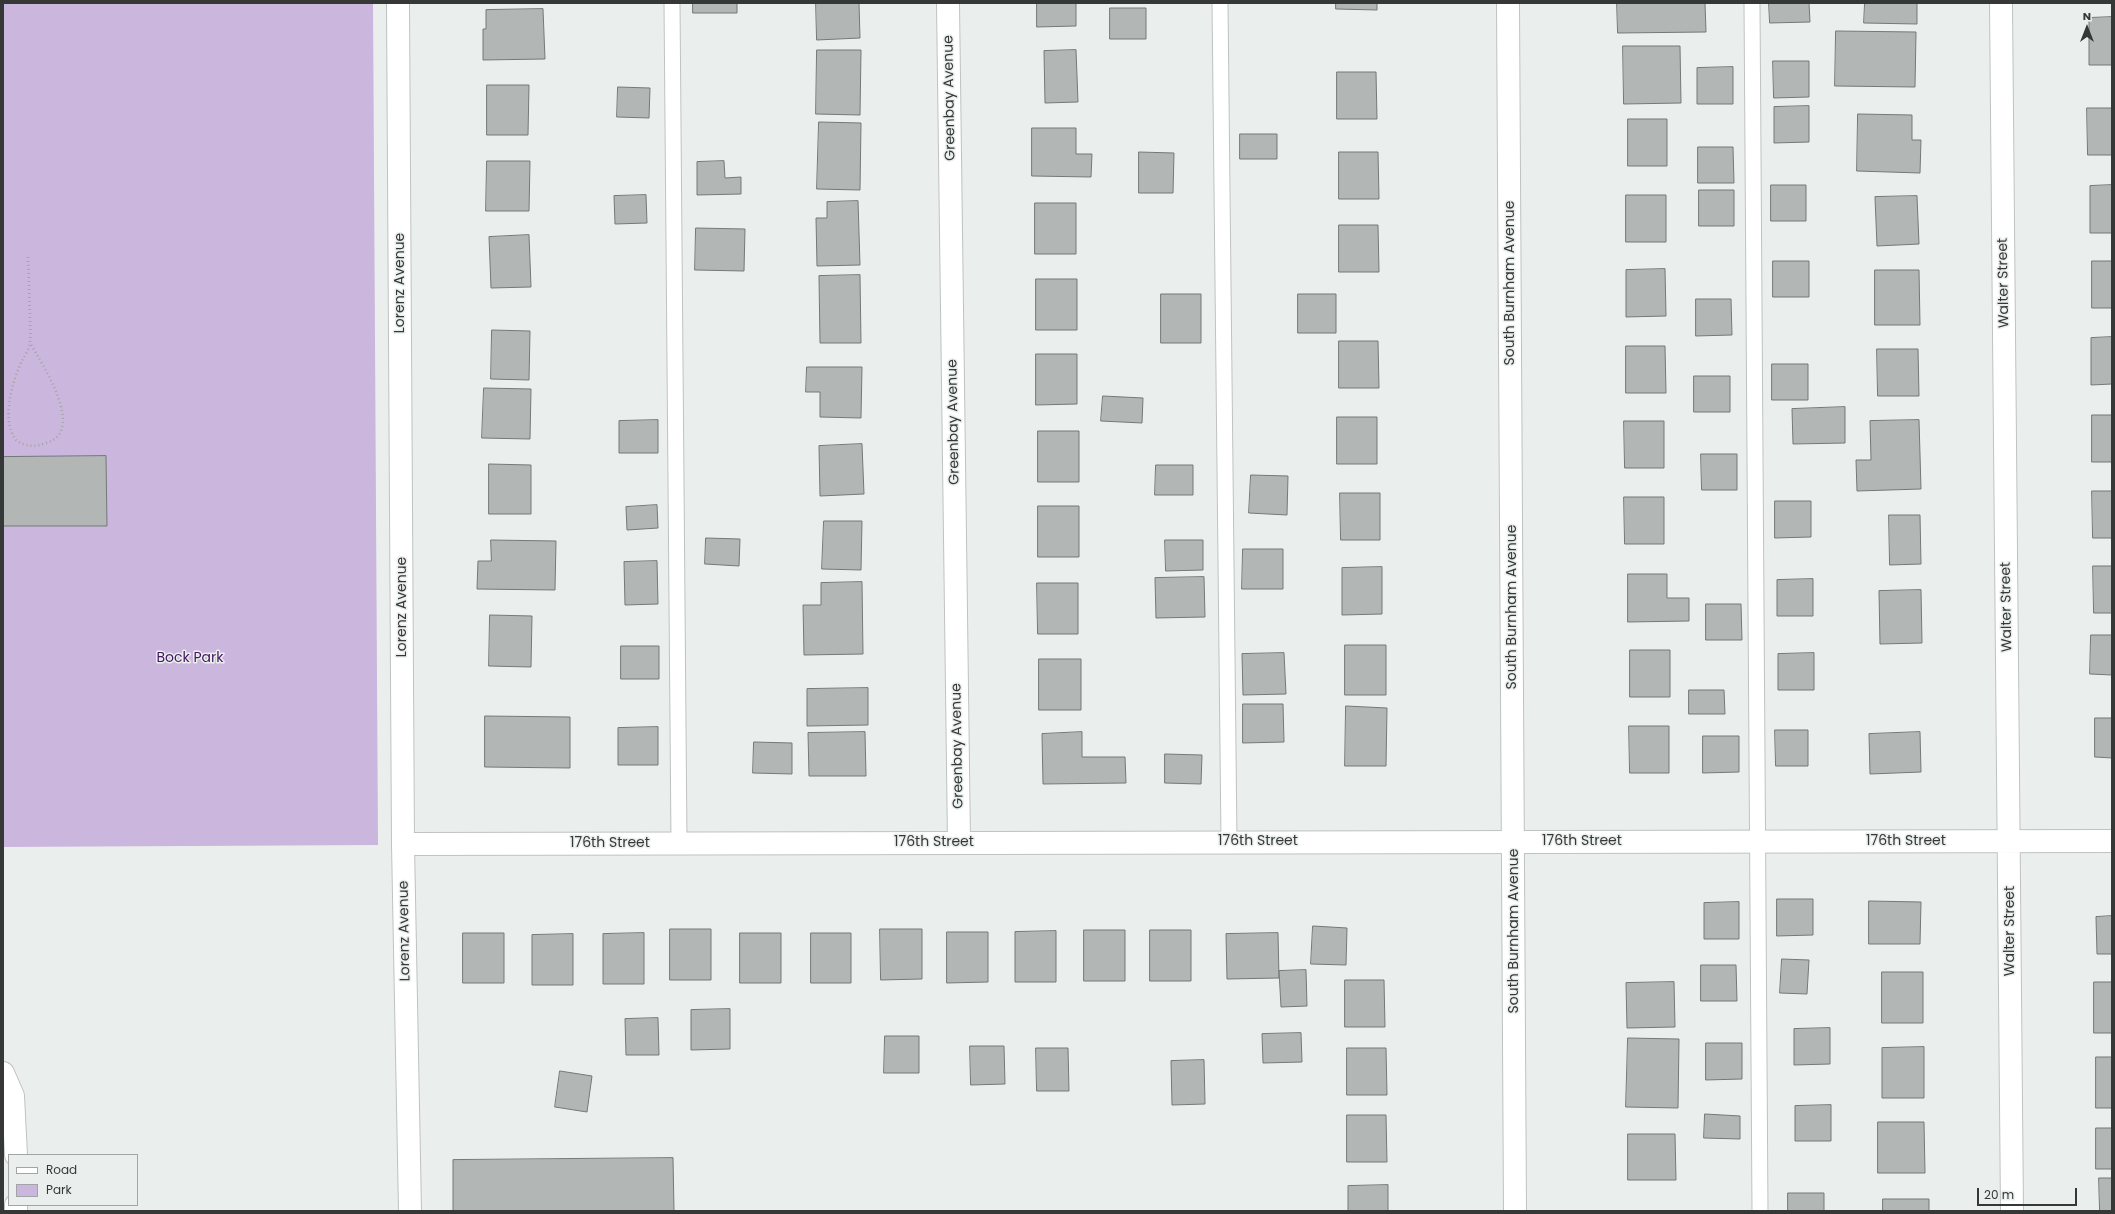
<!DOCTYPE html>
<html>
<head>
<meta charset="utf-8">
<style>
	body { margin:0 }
	#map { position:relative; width:2115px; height:1214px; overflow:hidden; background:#eaefee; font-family:Poppins,sans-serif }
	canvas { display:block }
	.frame { position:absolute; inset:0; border:4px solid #363737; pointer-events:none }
	.legend { position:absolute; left:8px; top:1154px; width:130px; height:52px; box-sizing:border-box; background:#eaefee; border:1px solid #a2a5a5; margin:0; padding:5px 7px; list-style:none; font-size:12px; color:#363737 }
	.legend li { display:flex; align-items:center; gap:8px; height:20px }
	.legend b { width:20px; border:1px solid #a2a5a5 }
	.north { position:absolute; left:2067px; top:8px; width:40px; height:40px; -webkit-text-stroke:3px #eaefee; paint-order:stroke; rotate:0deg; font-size:11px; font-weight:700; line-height:16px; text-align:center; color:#363737 }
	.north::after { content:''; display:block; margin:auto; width:14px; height:18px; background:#363737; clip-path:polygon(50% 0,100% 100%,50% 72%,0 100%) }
	.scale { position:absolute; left:1977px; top:1188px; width:100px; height:18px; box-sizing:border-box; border:2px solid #363737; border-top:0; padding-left:5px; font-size:12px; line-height:14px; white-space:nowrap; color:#363737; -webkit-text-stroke:3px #eaefee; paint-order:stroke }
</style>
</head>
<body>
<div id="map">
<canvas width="2115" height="1214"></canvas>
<div class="frame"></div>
<ul class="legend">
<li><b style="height:5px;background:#fff"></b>Road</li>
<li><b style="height:11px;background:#cbb6dd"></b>Park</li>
</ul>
<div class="north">N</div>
<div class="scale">20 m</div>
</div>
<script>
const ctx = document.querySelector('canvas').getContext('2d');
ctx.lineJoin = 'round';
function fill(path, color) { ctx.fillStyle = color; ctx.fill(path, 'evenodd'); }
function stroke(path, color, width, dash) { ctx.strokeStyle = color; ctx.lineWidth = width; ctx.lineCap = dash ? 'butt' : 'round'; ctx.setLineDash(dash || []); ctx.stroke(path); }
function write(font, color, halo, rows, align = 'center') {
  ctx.font = font + ' Poppins,sans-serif'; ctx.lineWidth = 3; ctx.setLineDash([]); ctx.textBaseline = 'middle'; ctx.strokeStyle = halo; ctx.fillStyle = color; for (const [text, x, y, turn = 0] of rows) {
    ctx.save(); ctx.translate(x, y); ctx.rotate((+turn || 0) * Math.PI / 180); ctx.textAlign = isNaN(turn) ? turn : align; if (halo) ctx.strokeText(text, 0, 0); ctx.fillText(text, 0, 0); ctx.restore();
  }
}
fill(new Path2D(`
	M3,3h370l5,842 -375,2z`), '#cbb6dd');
const building = new Path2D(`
	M693,3h44v10h-44z
	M816,3h43l1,35 -43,2z
	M1037,3h39v23l-39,1z
	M1336,3h41v7l-41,-1z
	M1617,3h88l1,29 -88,1z
	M1769,3h40l1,19 -40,1z
	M1865,3h52v21l-53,-1z
	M1110,8h36v31h-36z
	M543,9l2,50 -62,1v-31h3v-19z
	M2112,17v48h-23v-47z
	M1836,31l80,1 -1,55 -80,-1z
	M1623,46h57l1,57 -57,1z
	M817,50h44l-1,65 -44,-1z
	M1076,50l2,52 -33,1 -1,-52z
	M1773,61h36v36l-35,1z
	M1733,67v37h-36v-36z
	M1337,72h39l1,47h-40z
	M487,85h42l-1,50h-41z
	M618,87l32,1 -1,30 -32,-1z
	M1809,106v36l-35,1v-36z
	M2087,108h25v47h-24z
	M1858,114l54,1v25h9l-1,33 -63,-2z
	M1628,119h39v47h-39z
	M819,122l42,1 -1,67 -43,-1z
	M1032,128h44v26h16l-1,23 -59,-1z
	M1240,134h37v25h-37z
	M1698,147h35l1,36h-36z
	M1139,152l35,1 -1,40h-34z
	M1339,152h39l1,47h-40z
	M487,161h43l-1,50h-43z
	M724,161l1,17 16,-1v17l-44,1v-33z
	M1771,185h35v36h-35z
	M2112,185v48h-22v-47z
	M1699,190h35v36h-35z
	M646,195l1,28 -32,1 -1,-28z
	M1626,195h40v47h-40z
	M1917,196l2,48 -42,2 -2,-49z
	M858,201l2,64 -43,1 -1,-48h11v-16z
	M1035,203h41v51h-41z
	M1339,225h39l1,47h-40z
	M696,228l49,1 -1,42 -49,-1z
	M529,235l2,52 -40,1 -2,-51z
	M1773,261h36v36h-36z
	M2092,261h20v47h-20z
	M1665,269l1,47 -40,1v-47z
	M1875,270h44l1,55h-45z
	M860,275l1,68h-41l-1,-67z
	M1036,279h41v51h-41z
	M1161,294h40v49h-40z
	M1298,294h38v39h-38z
	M1696,299h35l1,36 -36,1z
	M492,330l38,1 -1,49 -38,-1z
	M2112,337v47l-21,1v-47z
	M1339,341h39l1,47h-40z
	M1626,346h39l1,47h-40z
	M1877,349h41l1,47h-41z
	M1036,354h41v50l-41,1z
	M1772,364h36v36h-36z
	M807,367h55l-1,51 -41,-1v-25h-14z
	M1694,376h36v36h-36z
	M484,388l47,1 -1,50 -48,-1z
	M1103,396l40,2 -1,25 -41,-2z
	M1845,407v36l-52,1 -1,-35z
	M2092,415h20v47h-20z
	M1337,417h40v47h-40z
	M658,420v33h-39v-32z
	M1919,420l2,69 -64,2 -1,-31h15l-1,-39z
	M1624,421h40v47h-39z
	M1038,431h41v51h-41z
	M862,444l2,50 -44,2 -1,-50z
	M1701,454h36v36h-35z
	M106,456l1,70h-104v-69z
	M489,464l42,1v49h-42z
	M1156,465h37v30h-38z
	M1251,475l37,1 -1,39 -38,-2z
	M2092,491h20v47h-19z
	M1340,493h40v47h-39z
	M1624,497h40v47h-39z
	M1775,501h36v36l-36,1z
	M657,505l1,23 -31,2 -1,-23z
	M1038,506h41v51h-41z
	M1889,515h31l1,49 -31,1z
	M824,521h38l-1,49 -39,-1z
	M706,538l34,1 -1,27 -34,-2z
	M491,540l65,1 -1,49 -78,-1 1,-28h13z
	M1165,540h38v30l-37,1z
	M1243,549h40v40h-41z
	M657,561l1,43 -33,1 -1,-43z
	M2093,566h19v47h-18z
	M1382,567v47l-40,1v-47z
	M1628,574h39v24h22v23l-61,1z
	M1204,577l1,40 -49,1 -1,-40z
	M1813,579v37h-36v-36z
	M862,582l1,72 -59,1 -1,-50h18v-22z
	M1037,583h41v51h-40z
	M1921,590l1,53 -42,1 -1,-53z
	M1706,604h35l1,36h-36z
	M490,615l42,1 -1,51 -42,-1z
	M2091,635h21v40l-22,-1z
	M1345,645h41v50h-41z
	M621,646h38v33h-38z
	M1630,650h40v47h-40z
	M1284,653l2,41 -43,1 -1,-41z
	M1814,653v37h-36v-36z
	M1039,659h42v51h-42z
	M868,688v37l-61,1v-37z
	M1689,690h35l1,24h-36z
	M1243,704h40l1,38 -41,1z
	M1346,706l41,2 -1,58h-41z
	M485,716l85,1v51l-85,-1z
	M2095,718h17v40l-17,-1z
	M1629,726h40v47h-39z
	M658,727v38h-40v-37z
	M1775,730h33v36h-32z
	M865,732l1,44h-57l-1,-43z
	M1082,732v25h43l1,26 -83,1 -1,-50z
	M1920,732l1,40 -51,2 -1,-40z
	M1703,736h36v36l-36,1z
	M754,742l38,1v31l-39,-1z
	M1165,754l37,1 -1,29 -36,-1z
	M1777,899h36v36l-36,1z
	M1869,901l52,1 -1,42h-51z
	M1739,902v37h-35v-36z
	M2112,916v38h-15l-1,-37z
	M1313,926l34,2 -1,37 -35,-1z
	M670,929h41v51h-41z
	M880,929h42v50l-41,1z
	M1084,930h41v51h-41z
	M1150,930h41v51h-41z
	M1056,931v51h-41v-50z
	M947,932h41v50l-41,1z
	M463,933h41v50h-41z
	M644,933v51h-41v-50z
	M740,933h41v50h-41z
	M811,933h40v50h-40z
	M1278,933l1,45 -52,1 -1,-45z
	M573,934v51h-41v-50z
	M1782,959l27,1 -2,34 -27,-1z
	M1701,965h35l1,36h-36z
	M1306,970l1,36 -26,1 -2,-36z
	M1882,972h41v51h-41z
	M1345,980h39l1,47h-40z
	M1674,982l1,45 -48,1 -1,-45z
	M2094,982h18v51h-18z
	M730,1009v40l-39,1v-40z
	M658,1018l1,37h-33l-1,-36z
	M1830,1028v36l-36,1v-36z
	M1301,1033l1,29 -39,1 -1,-29z
	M885,1036h34v37h-35z
	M1628,1038l51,1 -1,69 -52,-1z
	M1706,1043h36v36l-36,1z
	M970,1046h34l1,38 -34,1z
	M1924,1047v51h-42v-50z
	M1036,1048h32l1,43h-32z
	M1347,1048h39l1,47h-40z
	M2096,1057h16v51h-16z
	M1204,1060l1,44 -33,1 -1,-44z
	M560,1071l32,5 -5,36 -32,-5z
	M1831,1105v36h-36v-35z
	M1705,1114l35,2v23l-36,-1z
	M1347,1115h39l1,47h-40z
	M1878,1122h46l1,51h-47z
	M2096,1128h16v41h-16z
	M1628,1134h47l1,46h-48z
	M673,1158l1,53h-221v-51z
	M2099,1178h13v33h-12z
	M1388,1185v26h-40v-25z
	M1788,1193h36v18h-36z
	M1883,1199h46v12h-46z`);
fill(building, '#b2b6b5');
stroke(building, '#747878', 1);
const lane = new Path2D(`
	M672,3l7,840
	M1220,3l9,838
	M1752,3l8,1208`);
const street = new Path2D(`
	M398,3l5,841 7,367
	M948,3l11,839
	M2001,3l11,1208
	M403,844l1709,-3
	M3,1073l10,23 3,59
	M16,1205v6`);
const secondary = new Path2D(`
	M1508,3l7,1208`);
stroke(lane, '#bec2c2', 17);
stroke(street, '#bec2c2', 24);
stroke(secondary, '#bec2c2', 24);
stroke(new Path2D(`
	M28,257c1,19 1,39 2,58 0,9 1,18 0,27 0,5 -4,12 -7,17 -11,22 -23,63 -6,82 10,6 19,6 29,2 41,-12 -4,-79 -16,-100`), '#a2a5a4', 2.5, [1, 3]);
stroke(lane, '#fff', 15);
stroke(street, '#fff', 22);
stroke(secondary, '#fff', 22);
write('14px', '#363737', '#eaefee', [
	["Greenbay Avenue",950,98,-91],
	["Lorenz Avenue",400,283,-90],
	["South Burnham Avenue",1510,283,-90],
	["Walter Street",2004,283,-91],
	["Greenbay Avenue",954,422,-91],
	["Lorenz Avenue",402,607,-90],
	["South Burnham Avenue",1512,607,-90],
	["Walter Street",2007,607,-91],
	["Greenbay Avenue",958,746,-91],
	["176th Street",1258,841],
	["176th Street",1582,841],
	["176th Street",1906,841],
	["176th Street",934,842],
	["176th Street",610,843],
	["Lorenz Avenue",405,931,-91],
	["South Burnham Avenue",1514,931,-90],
	["Walter Street",2010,931,-90]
]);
write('14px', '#451561', '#eaefee', [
	["Bock Park",190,658]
]);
</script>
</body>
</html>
